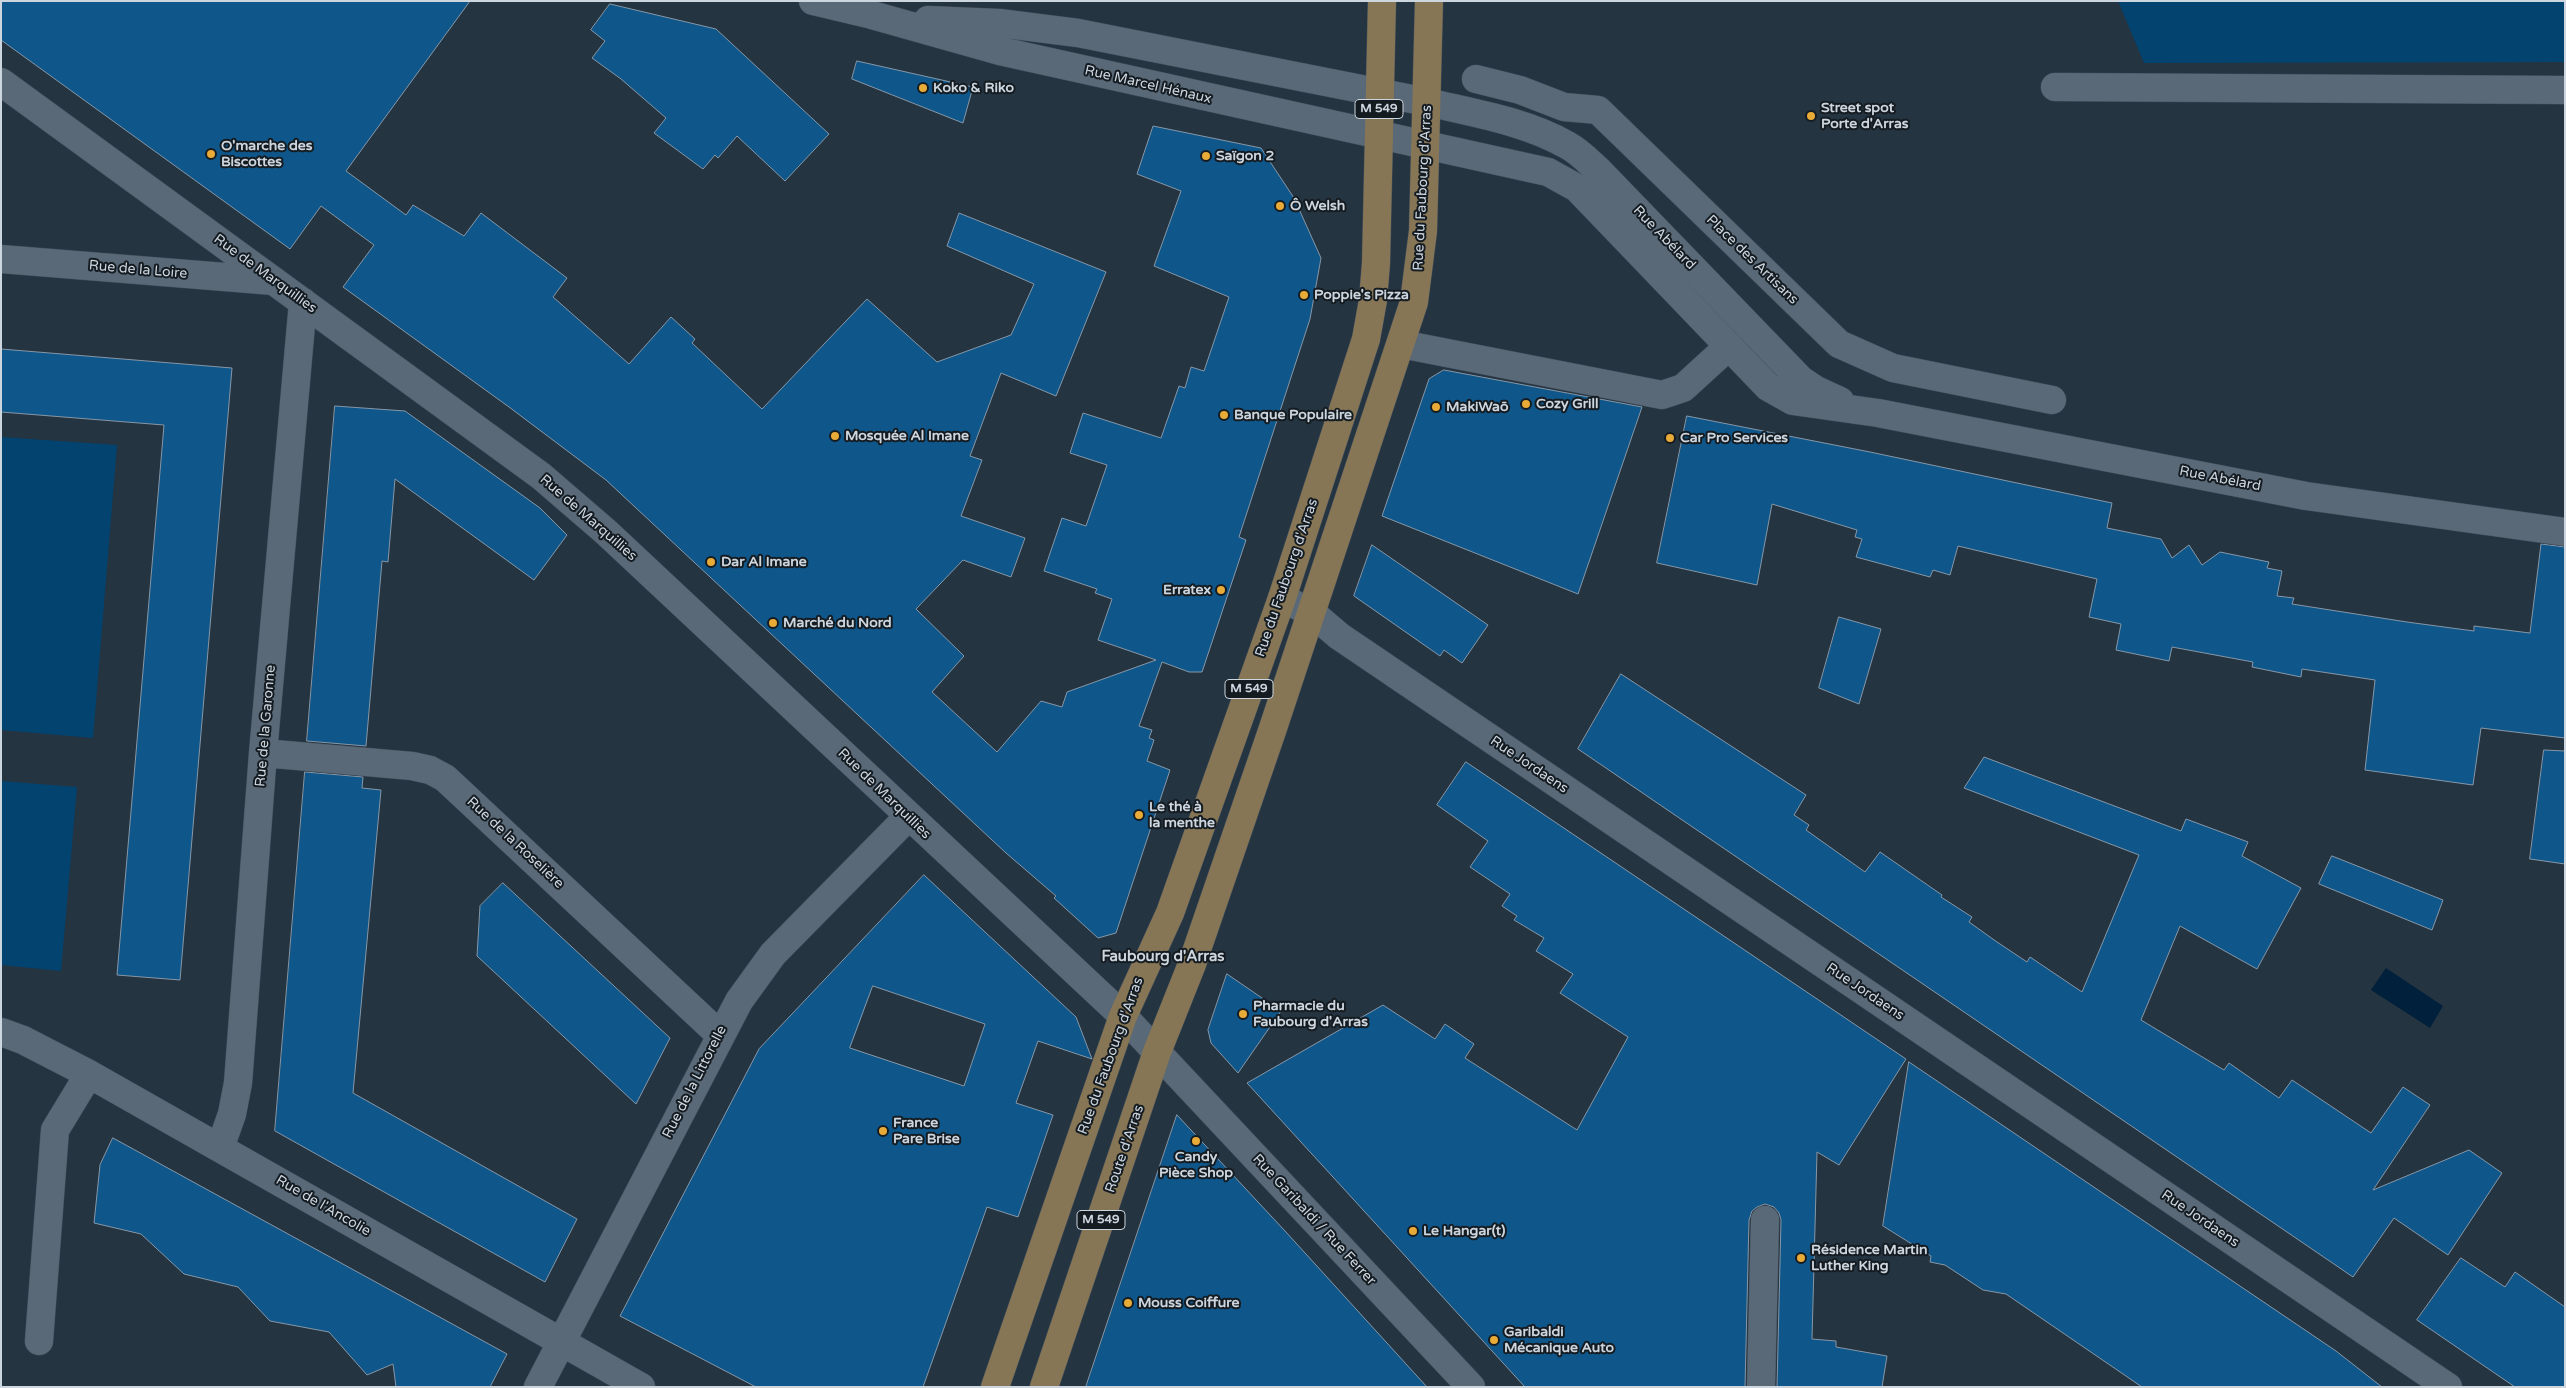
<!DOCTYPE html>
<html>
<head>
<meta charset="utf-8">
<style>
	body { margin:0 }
	#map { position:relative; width:2566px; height:1388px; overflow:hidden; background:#253441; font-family:"Varela Round",sans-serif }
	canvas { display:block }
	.frame { position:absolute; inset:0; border:2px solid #cdd6df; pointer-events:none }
</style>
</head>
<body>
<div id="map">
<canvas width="2566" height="1388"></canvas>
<div class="frame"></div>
</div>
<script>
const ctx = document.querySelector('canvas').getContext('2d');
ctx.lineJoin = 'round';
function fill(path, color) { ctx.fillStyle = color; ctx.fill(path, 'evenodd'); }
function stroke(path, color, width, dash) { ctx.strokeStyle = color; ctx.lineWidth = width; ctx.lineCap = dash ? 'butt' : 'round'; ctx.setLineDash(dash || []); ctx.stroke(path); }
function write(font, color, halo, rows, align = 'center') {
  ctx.font = font + ' "Varela Round",sans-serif'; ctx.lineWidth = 4; ctx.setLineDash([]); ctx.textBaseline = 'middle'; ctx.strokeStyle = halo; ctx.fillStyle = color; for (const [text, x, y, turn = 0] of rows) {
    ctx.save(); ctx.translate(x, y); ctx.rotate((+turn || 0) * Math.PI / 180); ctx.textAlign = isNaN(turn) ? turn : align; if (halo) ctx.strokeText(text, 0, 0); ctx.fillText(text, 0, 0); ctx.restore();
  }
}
fill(new Path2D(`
	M2118,1h447v61l-421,1z
	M1,437l116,8 -24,293 -92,-8z
	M1,781l76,6 -16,184 -60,-6z`), '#02436f');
fill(new Path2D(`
	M2386,968l57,38 -13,22 -59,-38z`), '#00203b');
const building = new Path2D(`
	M1,1h469l-124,170 60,44 7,-10 51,31 17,-23 86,65 -14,19 76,67 42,-47 24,22 -3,4 70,66 105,-110 70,63 74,-27 23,-51 -87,-38 12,-33 147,59 -50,124 -55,-23 -31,83 12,4 -21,56 64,22 -14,39 -48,-17 -47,49 48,47 -32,36 65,60 44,-51 21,6 5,-15 89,-32 -58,-20 14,-41 -17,-6 2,-4 -53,-18 18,-53 24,8 21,-61 -37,-12 13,-40 78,25 18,-52 6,2 6,-21 13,4 25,-74 -75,-31 27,-75 -44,-17 16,-48 108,22 33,50 27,60 -11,61 -71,218 7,3 -44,132h-13l-27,-10 -23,64 13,4 -3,8 5,2 -7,21 23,9 -54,163 -18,5 -44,-40 2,-2 -50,-43 -400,-373 -97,-73 -166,-120 31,-42 -53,-39 -31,43 -289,-209z
	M610,4l106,25 113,105 -44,47 -48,-45 -19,22 -3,-3 -12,14 -49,-36 12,-15 -45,-39 -29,-21 13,-17 -14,-11z
	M857,61l116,26 -10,36 -111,-44z
	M1,349l231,19 -52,612 -63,-5 47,-550 -163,-13z
	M1444,370l198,37 -64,187 -196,-78 47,-137z
	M335,406l70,5 135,97 27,27 -33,45 -139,-101 -7,83 -6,-1 -16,185 -59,-5z
	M1687,416l183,36 242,51 -5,25 54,11 11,19 17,-13 13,20 18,-13 49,10 -2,6 15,3 -5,25 17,2 -2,6 115,18 67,9v-5l56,7 11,-89 24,3v191l-84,-10 -8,57 -108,-15 10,-90 -73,-11 -1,8 -49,-10 1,-5 -81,-15 -3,14 -53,-11 5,-26 -32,-7 8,-38 -139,-33 -8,29 -17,-5 -3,7 -74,-20 6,-18 -7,-2 2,-7 -85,-26 -15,81 -100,-22z
	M1372,545l116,80 -26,38 -18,-13 -4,6 -86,-60z
	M1839,617l42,12 -22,75 -40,-16z
	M1621,674l185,121 -12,20 15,10 -3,5 59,42 15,-20 62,43 -1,2 31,20 -3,5 28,20 30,20 3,-5 52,35 57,-137 -175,-67 20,-31 197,74 5,-12 62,23 -6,14 59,32 -44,81 -77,-43 -39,94 83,50 5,-7 50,35 13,-18 79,53 32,-46 27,18 -57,85 96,-40 33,23 -54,82 -54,-37 -41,59 -775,-528z
	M2544,750l21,1v113l-35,-5z
	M1466,762l440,297 -67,106 -22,-13 -5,187 24,2v6l51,9 -5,31h-105l4,-167 -2,-7 -5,-6 -9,-3 -8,3 -5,4 -3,9 -4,167h-220l-278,-304 136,-78 52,34 10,-15 29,20 -9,14 112,72 51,-93 -68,-44 13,-19 -37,-23 8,-13 -30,-18 3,-4 -15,-10 8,-12 -40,-27 18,-26 -51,-36z
	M305,772l58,5 -1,11 19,2 -28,303 224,126 -32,63 -270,-151z
	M2332,856l111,44 -11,30 -113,-46z
	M924,875l152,142 16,42 -54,-18 -22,62 37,12 -35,102 -31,-10 -64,180h-167l-136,-71 139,-267zM873,986l112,38 -21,62 -114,-38z
	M503,883l167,155 -34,66 -159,-148 3,-50z
	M1227,974l54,37 -43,62 -27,-30 -3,-13z
	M1909,1062l427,289 46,36h-240l-136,-93 -23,-4 -38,-25 -15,-3 1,-6 -48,-30z
	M1177,1115l108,116 142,156h-341z
	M113,1138l394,216 -17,33h-94l-3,-23 -26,11 -38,-43 -59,-11 -32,-34 -54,-13 -43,-40 -47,-11 6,-58z
	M2461,1258l44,29 10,-15 50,35v80h-50l-98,-67z`);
fill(building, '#0f578b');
stroke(building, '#8697a7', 1);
const minor = new Path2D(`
	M813,1l59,14 128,36 548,121 29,16 191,199 25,14 85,12 428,83 259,36
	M928,20l71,3 79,10 349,69c46,11 98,19 140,43 12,6 22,17 32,26l202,209 15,10 24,11
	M1476,79l44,11 44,17 34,3 241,234 54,24 159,32
	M1,82l540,394 65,56 517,484 348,371
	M2055,87l510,3
	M1,259l273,22
	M1401,344l261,51 21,-7 46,-42
	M1282,598l30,15 27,23 1109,751
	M263,753l149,13 18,4 15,8 275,257
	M1,1032l22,8 66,34 552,313
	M220,1148l12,-34 6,-31 25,-330 40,-451
	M39,1341l16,-211 34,-56
	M538,1387l201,-386 34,-47 135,-137
	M1761,1387l4,-167`);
const major = new Path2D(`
	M995,1387l128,-371 47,-103 112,-315 84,-259 7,-39 3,-37 6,-262
	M1044,1387l113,-335 35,-88 81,-236 141,-426 9,-71 6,-230`);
stroke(minor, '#434f5b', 29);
stroke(major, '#434f5b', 29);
stroke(minor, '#596978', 28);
stroke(major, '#877655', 28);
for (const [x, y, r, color] of [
	[923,88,5,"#e9ab38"],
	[1811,116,5,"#e9ab38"],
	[211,154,5,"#e9ab38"],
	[1206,156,5,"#e9ab38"],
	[1280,206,5,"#e9ab38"],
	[1304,295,5,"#e9ab38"],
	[1526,404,5,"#e9ab38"],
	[1436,407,5,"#e9ab38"],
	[1224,415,5,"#e9ab38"],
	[835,436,5,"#e9ab38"],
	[1670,438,5,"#e9ab38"],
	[711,562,5,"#e9ab38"],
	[1221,590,5,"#e9ab38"],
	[773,623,5,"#e9ab38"],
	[1139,815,5,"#e9ab38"],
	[1243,1014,5,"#e9ab38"],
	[883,1131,5,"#e9ab38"],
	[1196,1141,5,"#e9ab38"],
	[1413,1231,5,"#e9ab38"],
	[1801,1258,5,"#e9ab38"],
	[1128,1303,5,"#e9ab38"],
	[1494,1340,5,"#e9ab38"]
]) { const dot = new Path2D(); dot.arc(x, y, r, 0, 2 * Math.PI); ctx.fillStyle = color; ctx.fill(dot); stroke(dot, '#141b21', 2); }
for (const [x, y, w] of [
	[1379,109,48],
	[1249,689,48],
	[1101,1220,48]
]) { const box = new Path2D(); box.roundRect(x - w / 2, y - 9.5, w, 19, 4); ctx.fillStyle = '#141b21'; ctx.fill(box); stroke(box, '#cdd6df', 1); }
write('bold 12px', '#cdd6df', null, [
	["M 549",1379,109],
	["M 549",1249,689],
	["M 549",1101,1220]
]);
write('14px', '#cdd6df', '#141b21', [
	["Rue Marcel Hénaux",1148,85,13],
	["Rue du Faubourg d'Arras",1423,188,-87],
	["Rue Abélard",1664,238,46],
	["Place des Artisans",1752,260,44],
	["Rue de la Loire",138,270,5],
	["Rue de Marquillies",265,274,36],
	["Rue Abélard",2220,479,11],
	["Rue de Marquillies",588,518,41],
	["Rue du Faubourg d'Arras",1287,578,-71],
	["Rue de la Garonne",266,726,-85],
	["Rue Jordaens",1529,765,34],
	["Rue de Marquillies",884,794,44],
	["Rue de la Roselière",515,843,43],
	["Rue Jordaens",1865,992,34],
	["Rue du Faubourg d'Arras",1111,1056,-70],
	["Rue de la Littorelle",695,1082,-63],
	["Route d'Arras",1125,1149,-71],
	["Rue de l'Ancolie",323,1206,30],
	["Rue Jordaens",2200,1219,34],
	["Rue Garibaldi / Rue Ferrer",1314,1220,47]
]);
write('bold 14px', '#cdd6df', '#141b21', [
	["Koko & Riko",933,88],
	["Street spot",1821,108],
	["Porte d'Arras",1821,124],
	["O'marche des",221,146],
	["Biscottes",221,162],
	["Saïgon 2",1216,156],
	["Ô Welsh",1290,206],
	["Poppie's Pizza",1314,295],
	["Cozy Grill",1536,404],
	["MakiWaō",1446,407],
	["Banque Populaire",1234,415],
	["Mosquée Al Imane",845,436],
	["Car Pro Services",1680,438],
	["Dar Al Imane",721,562],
	["Erratex",1211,590,"right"],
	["Marché du Nord",783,623],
	["Le thé à",1149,807],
	["la menthe",1149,823],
	["Pharmacie du",1253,1006],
	["Faubourg d'Arras",1253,1022],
	["France",893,1123],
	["Pare Brise",893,1139],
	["Candy",1196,1157,"center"],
	["Pièce Shop",1196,1173,"center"],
	["Le Hangar(t)",1423,1231],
	["Résidence Martin",1811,1250],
	["Luther King",1811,1266],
	["Mouss Coiffure",1138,1303],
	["Garibaldi",1504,1332],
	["Mécanique Auto",1504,1348]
], 'left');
write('bold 15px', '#cdd6df', '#141b21', [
	["Faubourg d'Arras",1163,957]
]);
</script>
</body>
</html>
